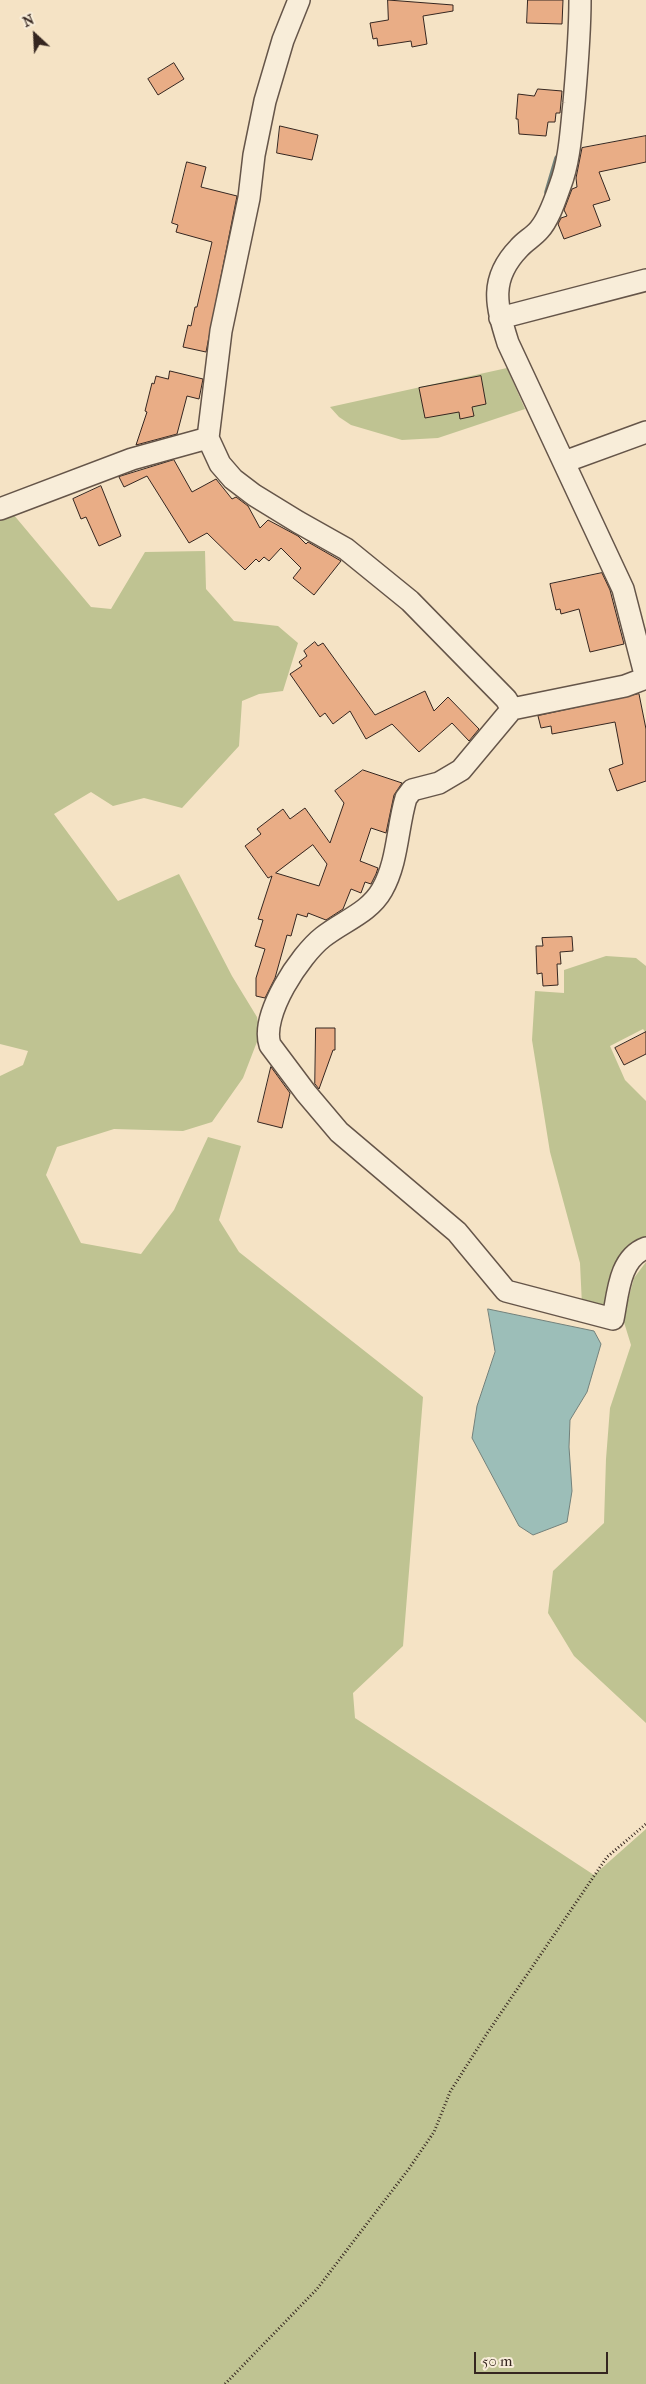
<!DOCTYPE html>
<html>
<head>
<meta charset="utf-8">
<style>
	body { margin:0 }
	#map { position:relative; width:646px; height:2384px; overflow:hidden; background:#f5e3c5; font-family:"IM FELL French Canon",serif }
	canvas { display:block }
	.north { position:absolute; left:10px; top:10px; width:50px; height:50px; -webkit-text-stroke:4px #f8edd9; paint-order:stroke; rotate:335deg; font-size:14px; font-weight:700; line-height:20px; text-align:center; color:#352620 }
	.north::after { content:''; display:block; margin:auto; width:18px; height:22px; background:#352620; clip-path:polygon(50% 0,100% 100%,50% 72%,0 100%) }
	.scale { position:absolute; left:474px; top:2352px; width:134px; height:22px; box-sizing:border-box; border:2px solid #352620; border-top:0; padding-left:6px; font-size:15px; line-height:18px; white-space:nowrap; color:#352620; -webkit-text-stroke:4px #f8edd9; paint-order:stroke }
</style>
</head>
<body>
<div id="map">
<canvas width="646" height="2384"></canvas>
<div class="north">N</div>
<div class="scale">50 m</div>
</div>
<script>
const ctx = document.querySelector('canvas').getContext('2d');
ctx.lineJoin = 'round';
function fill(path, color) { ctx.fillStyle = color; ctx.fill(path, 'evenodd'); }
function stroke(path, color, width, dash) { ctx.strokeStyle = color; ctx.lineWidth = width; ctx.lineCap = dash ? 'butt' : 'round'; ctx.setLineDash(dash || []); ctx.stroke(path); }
fill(new Path2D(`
	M507,368l18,41 -87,29 -36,2 -51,-15 -12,-8 -9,-10z
	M13,514l78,93 20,2 34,-57 60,-1 1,38 28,32 44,5 20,17 -15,48 -24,3 -17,7 -3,45 -57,62 -38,-10 -31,8 -22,-14 -37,22 64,87 61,-27 53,102 25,41 3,17 -17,44 -31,44 -29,9 -69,-2 -57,18 -11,28 35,68 60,11 33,-44 34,-73 33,9 -22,74 20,32 184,145 -20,249 -50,47 2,25 239,157 52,-46v555h-646v-1308l23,-11 5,-14 -28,-7v-525z
	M606,956l30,2 10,8v67l-3,-4 -33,17 15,34 21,21v139l-40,70 -24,-5 -2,-42 -30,-111 -18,-112 3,-49 29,2v-23z
	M646,1262v461l-72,-67 -26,-43 5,-42 51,-48 2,-64 4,-51 21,-63 -8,-26 11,-41z`), '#bfc392');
const water = new Path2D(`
	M488,1309l106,22 7,13 -14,48 -17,28 -1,27 3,44 -5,31 -34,13 -14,-9 -47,-88 5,-32 18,-54z`);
fill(water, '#9cbeb8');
stroke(water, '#73817b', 1);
stroke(new Path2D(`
	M547,192l10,-34`), '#73817b', 5.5);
const building = new Path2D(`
	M388,0l65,5v6l-30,5 4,28 -15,3 -1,-6 -33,5 -1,-8 -4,1 -3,-16 18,-3z
	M528,0h35l-1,24 -35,-1z
	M174,63l10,16 -26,16 -10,-16z
	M538,89l24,2 -2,22h-4l-1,9h-7l-2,14 -27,-2 -1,-15h-2l2,-25 16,2z
	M280,126l38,9 -6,25 -35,-7z
	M646,136v26l-47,10 11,28 -17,5 8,21 -37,13 -6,-15 3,-6 6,-2 -3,-6 8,-21 5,-2 -1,-9 6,-30z
	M187,162l19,5 -5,20 36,9 -31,156 -23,-5 5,-22 3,1 4,-19h2l15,-65 -36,-10 2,-7 -6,-2z
	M170,371l33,8 -4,20 -12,-3 -10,38 -41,11 11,-33 -2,-1 7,-28 2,1 2,-8 12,3z
	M481,376l5,28 -14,3 2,9 -14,3 -1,-7 -34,6 -6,-30z
	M174,460l18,32 24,-13 16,20 4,-2 12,9 12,22 8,-8 30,16 8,8 2,-2 33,19 -27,34 -21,-17 8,-10 -20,-20 -12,13 -5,-4 -5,5 -3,-3 -11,11 -38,-37 -18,10 -42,-67 -23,11 -5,-10z
	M101,486l20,50 -22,10 -13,-29 -5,2 -8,-20z
	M602,573l8,17 14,54 -34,8 -11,-43 -18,5 -1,-5 -4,1 -6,-26z
	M315,642l3,4 5,-3 52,72 50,-24 9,20 14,-14 31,32 -10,12 -17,-18 -33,29 -27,-28 -26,15 -16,-28 -17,13 -8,-11 -5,4 -30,-43 12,-8 -3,-4 8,-6 -3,-5z
	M639,694l7,35v52l-29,10 -8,-22 14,-5 -8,-42 -63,12 -1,-8 -10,2 -3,-12z
	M363,770l39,13 -8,12 -8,38 -15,-5 -11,33 18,7 -2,6 -5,10 -6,-2 -4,11 -10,-4 -8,20 -17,11 -18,-7 -1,4 -10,-3 -6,22 -4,-1 -12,43 -10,20 -9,-2v-18l9,-29 -10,-3 8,-26 -5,-1 14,-43 -4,2 -23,-32 16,-12 -4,-5 26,-20 7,10 15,-11 25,35 14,-40 -9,-12zM313,845l14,19 -8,22 -43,-13z
	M572,937l1,14 -13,1 1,12h-4l1,21 -15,1 -1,-13 -5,1 -1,-28h7l-1,-8z
	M316,1028h19v22h-2l-14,39 -4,-5z
	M646,1032v22l-22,11 -9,-17z
	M271,1067l19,26 -8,35 -24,-6z`);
fill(building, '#e9ad86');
stroke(building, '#352620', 1);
const minor = new Path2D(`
	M299,0l-16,40 -18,61 -11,54 -5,43 -28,133 -13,107 12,26 13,15 21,16 44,27 48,27 64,52 96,98 6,10
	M580,0c0,35 -3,68 -6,103 -3,27 -4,57 -14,83 -5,14 -11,33 -21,44 -6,7 -14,11 -20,18 -30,31 -23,57 -11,95l115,246 23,89
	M500,318l146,-38
	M564,462l82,-30
	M0,509l132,-50 76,-21
	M646,678l-21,8 -113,23 -51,61 -22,13 -27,7 -6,8c-9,30 -8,64 -24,92 -13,23 -39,31 -59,47 -23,18 -63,78 -53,108l36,48 33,39 118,100 49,59 107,28c5,-25 6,-61 33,-71`);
stroke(minor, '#655549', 24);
stroke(new Path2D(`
	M225,2384l92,-95 91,-119 26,-38 16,-40 38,-60 119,-175 39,-33`), '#352620', 3, [1, 2.5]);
stroke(minor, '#f8edd9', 21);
</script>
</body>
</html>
